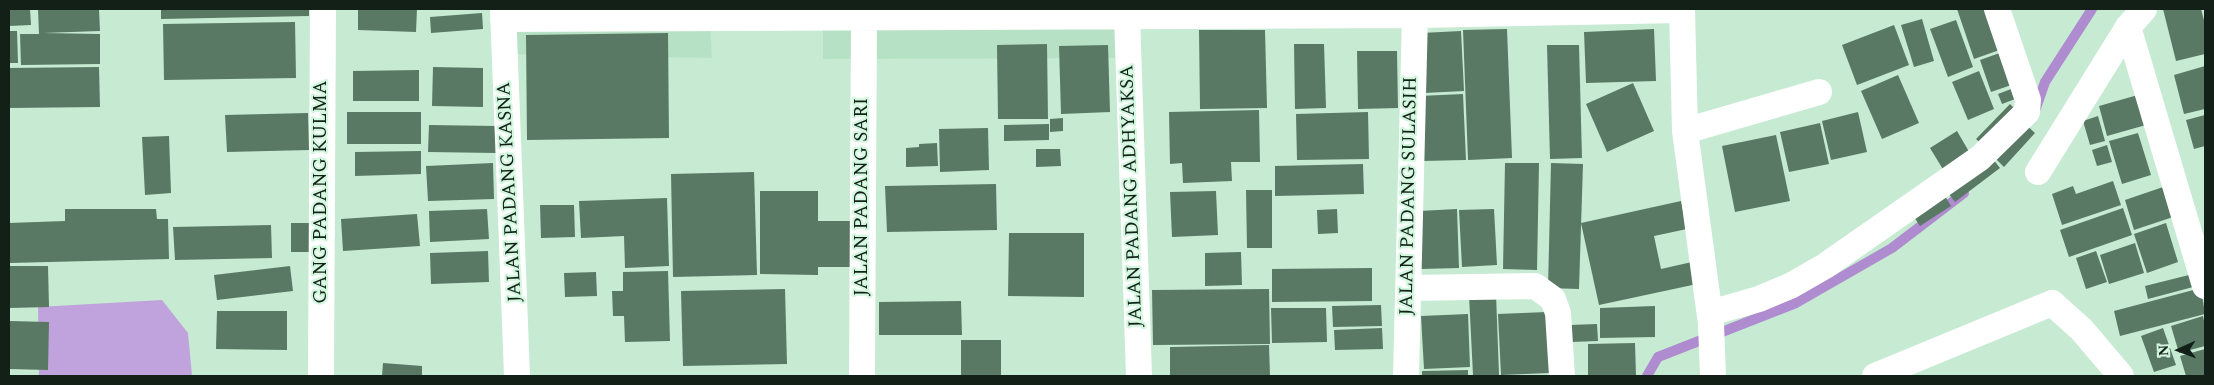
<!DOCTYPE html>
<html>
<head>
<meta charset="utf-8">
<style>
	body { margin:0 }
	#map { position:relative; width:2214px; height:385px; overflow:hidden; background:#c6ead2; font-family:Spectral,serif }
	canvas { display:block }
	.frame { position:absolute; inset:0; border:10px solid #122017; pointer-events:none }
	.north { position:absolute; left:2154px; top:325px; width:50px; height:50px; -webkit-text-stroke:4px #d3f7df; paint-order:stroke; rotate:268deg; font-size:14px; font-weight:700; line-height:20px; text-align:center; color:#122017 }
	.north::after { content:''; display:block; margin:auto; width:18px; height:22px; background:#122017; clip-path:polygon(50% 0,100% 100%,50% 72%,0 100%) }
</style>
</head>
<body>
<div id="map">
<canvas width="2214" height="385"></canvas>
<div class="frame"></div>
<div class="north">N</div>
</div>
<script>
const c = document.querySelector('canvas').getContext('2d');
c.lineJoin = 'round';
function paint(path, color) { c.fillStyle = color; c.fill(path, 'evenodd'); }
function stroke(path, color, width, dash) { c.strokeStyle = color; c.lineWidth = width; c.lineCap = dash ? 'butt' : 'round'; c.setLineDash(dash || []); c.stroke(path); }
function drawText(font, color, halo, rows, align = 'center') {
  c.font = font + ' Spectral,serif'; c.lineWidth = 4.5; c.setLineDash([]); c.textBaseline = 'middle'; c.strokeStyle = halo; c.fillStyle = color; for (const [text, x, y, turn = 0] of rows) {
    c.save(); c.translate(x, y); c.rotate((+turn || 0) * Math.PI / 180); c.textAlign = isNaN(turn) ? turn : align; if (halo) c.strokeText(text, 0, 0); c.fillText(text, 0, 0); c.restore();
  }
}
const built = new Path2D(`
	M492,9H709L712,58L495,54Z
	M823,9H1123L1127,58L823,59Z`);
const green = new Path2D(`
	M162,300L188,333L192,376H39L38,307Z`);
const stream = new Path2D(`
	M2036,108L2045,82L2092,9
	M1647,376L1658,357L1796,303L1892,248L1964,193`);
const building = new Path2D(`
	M9,9H30L31,25L9,26Z
	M38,9H99L100,31L43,33L100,34V64L21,65L20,34H39Z
	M161,9H309V16L161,19Z
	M358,9H417L416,32L358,30Z
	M1957,9H1995L2008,47L1974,59Z
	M2163,9H2201L2205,24V54L2176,61Z
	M482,13L483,29L431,33L430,17Z
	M1922,19L1934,61L1914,67L1901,25Z
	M1956,20L1973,67L1948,77L1930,29Z
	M295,22L296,78L164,80L163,24Z
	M1894,25L1909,65L1857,85L1842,45Z
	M1507,29L1512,158L1468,160L1463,30Z
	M1654,29L1656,81L1586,83L1584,32Z
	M1199,30H1265L1267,108L1200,109Z
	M9,31H17L18,63H9Z
	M1461,31L1464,91L1424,93L1421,33Z
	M668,33L669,138L527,140L526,35Z
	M1047,44L1048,119H998L997,45Z
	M1294,44H1324L1326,108L1295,109Z
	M1108,45L1110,112L1061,114L1059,46Z
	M1547,45H1579L1582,158L1550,159Z
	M2008,50L2020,82L1991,92L1980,60Z
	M1357,51H1397L1398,108L1358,109Z
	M2205,66V109L2184,114L2174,75Z
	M99,67L100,107L9,108V68Z
	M433,67L483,68V107L432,106Z
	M419,70V101H353V71Z
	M1979,71L1994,109L1968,120L1952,82Z
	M1898,75L1919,123L1882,139L1861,91Z
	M1633,83L1654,131L1607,152L1586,104Z
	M2019,86L2023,96L2002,104L1998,94Z
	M2145,93L2153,123L2107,136L2099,106Z
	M1463,94L1466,160L1422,161L1419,96Z
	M2010,104L2020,114L1986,148L1976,139Z
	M1259,110L1260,162H1231L1232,181L1183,183L1182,163L1170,164L1169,112Z
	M347,112H421V144H347Z
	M1368,112L1369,159L1297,160L1296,114Z
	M1858,112L1867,152L1831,160L1822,121Z
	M308,113L309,150L227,152L225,115Z
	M2205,115V146L2194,149L2186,120Z
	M2098,116L2105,141L2090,145L2083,121Z
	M1063,118V131L1050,132V119Z
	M2022,121L2035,133L2004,167L1991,154Z
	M1820,123L1829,164L1789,172L1780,132Z
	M1049,124V140L1004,141V125Z
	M429,125L496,126V153L428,152Z
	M988,128L989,170L940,172L939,129Z
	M1957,131L1971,155L1944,171L1930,148Z
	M2138,133L2151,175L2122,184L2109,141Z
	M1776,135L1790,201L1735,212L1722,146Z
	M169,136L171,193L145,195L142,137Z
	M937,143L938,166L906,167V148L919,147V144Z
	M2107,145L2112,162L2097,166L2092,150Z
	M1036,149H1060L1061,166L1036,167Z
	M421,151V174L355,176V152Z
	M1989,154L2000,168L1955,202L1945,189Z
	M493,163L494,199L428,201L426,166Z
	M1505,163H1539L1537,270L1503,269Z
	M1551,163L1583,164L1579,289L1548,288Z
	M1363,164L1364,194L1275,196V166Z
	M754,172L757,275L673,277L671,174Z
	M2113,181L2121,205L2062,225L2052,194L2073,186L2076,194Z
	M996,184L997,230L887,232L885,186Z
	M2169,185L2179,215L2134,230L2125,200Z
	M1246,190H1272V248H1247Z
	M760,191H818V221H851V267H818V275L760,274Z
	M1216,191L1218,235L1172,237L1170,192Z
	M1942,191L1951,206L1920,226L1910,211Z
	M667,198L669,266L625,268L624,236L581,238L579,201Z
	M1681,201L1687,229L1654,236L1661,269L1692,262L1697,284L1599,305L1581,223Z
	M540,205H574L575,237L541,238Z
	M2123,208L2132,235L2069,257L2060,230Z
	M65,209H156L157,219H168L169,259L9,263V223L65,221Z
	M487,209L489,239L430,242L429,211Z
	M1337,209L1338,233L1318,234L1317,210Z
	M1457,209L1459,268L1421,269L1419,211Z
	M1494,209L1497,265L1462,267L1459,210Z
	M417,214L420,246L343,251L341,219Z
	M291,223H313V252H291Z
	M2166,223L2178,262L2147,273L2134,234Z
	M271,225L272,258L175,260L173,227Z
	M1009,233H1084V297L1008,296Z
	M2135,243L2144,273L2109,284L2100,255Z
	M488,251L489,282L431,284L430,253Z
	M2096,251L2107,282L2086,289L2076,258Z
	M1241,252L1242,285L1205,286V253Z
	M10,266H48L49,307L10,308Z
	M290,266L293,291L217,300L214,275Z
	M1372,268V301L1272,302V269Z
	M668,271L670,341L625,342L624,316H613L612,291H623V272Z
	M596,272L597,296L565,297L564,273Z
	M2189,275L2193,287L2148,299L2145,286Z
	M2201,288L2205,314L2120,336L2114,311Z
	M785,289L787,364L683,366L681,291Z
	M1269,289L1270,344L1153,345L1152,290Z
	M1496,294L1499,375H1473L1469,295Z
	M961,301L962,335H879V302Z
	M1381,305L1382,326L1333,327L1332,306Z
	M1655,306V337L1600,338V308Z
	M1271,308H1326L1327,342L1272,343Z
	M217,311H287V350L216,349Z
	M1547,312L1550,373L1501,375L1498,314Z
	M1468,314L1470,367L1424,369L1421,316Z
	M2203,316L2205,325V346L2179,353L2171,326Z
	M9,321L49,322L48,370L9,369Z
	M1597,324L1598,341L1571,342L1570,325Z
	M1382,328L1383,349L1335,350L1334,330Z
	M2163,328L2176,365L2154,372L2141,336Z
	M961,340H1001V376H961Z
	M1635,343L1636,376H1588V344Z
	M1269,345L1270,376H1170V347Z
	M2205,349V375L2186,376L2180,356Z
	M383,363L422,366V376H382Z
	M1468,370V376H1422V371Z`);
const street = new Path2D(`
	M503,9L517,376
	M1682,9L1685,131L1711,324L1713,376
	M1127,16L1139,376
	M503,19L1415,15L1682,10
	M2128,27L2205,286
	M1685,131L1819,92
	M2038,172L2128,27L2144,9
	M1408,288L1535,286L1553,299L1558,313L1562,376
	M1710,313L1759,299L1792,285L1825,266L1980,158L2027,112L2028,100L1997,9
	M321,376L323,9
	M862,376L864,19
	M1406,376L1415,15L1417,9
	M1875,376L2052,303L2082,330L2121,376`);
const streetNames = [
	["GANG PADANG KULMA",322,192,-90],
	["JALAN PADANG KASNA",511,192,-93],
	["JALAN PADANG ADHYAKSA",1133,196,-92],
	["JALAN PADANG SULASIH",1410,196,-89],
	["JALAN PADANG SARI",863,197,-90]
];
paint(built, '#b7e1c4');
paint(green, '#c0a3dc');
stroke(stream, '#af8bd0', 10);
paint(building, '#597964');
stroke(street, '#fff', 26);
drawText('19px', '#122017', '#d3f7df', streetNames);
</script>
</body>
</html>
